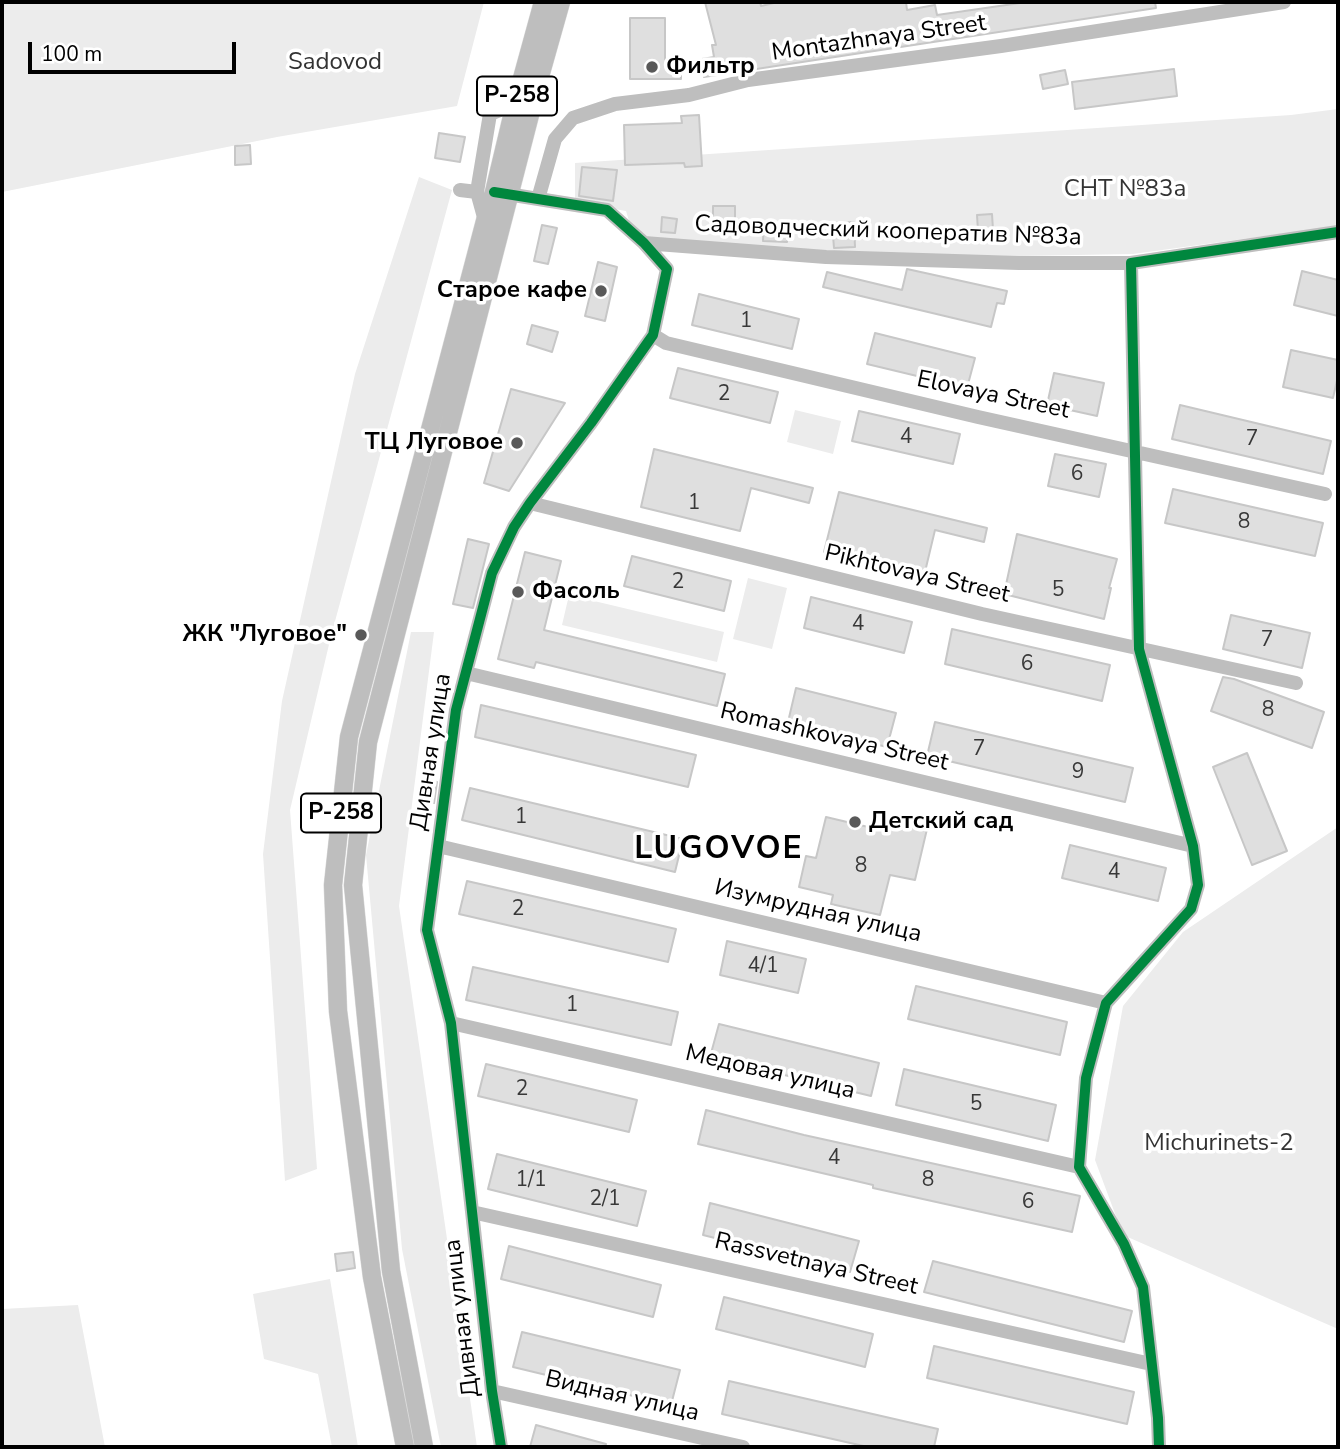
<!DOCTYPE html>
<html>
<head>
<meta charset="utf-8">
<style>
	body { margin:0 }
	#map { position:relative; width:1340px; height:1449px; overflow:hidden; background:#fff; font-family:"Nunito Sans",sans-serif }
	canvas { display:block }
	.frame { position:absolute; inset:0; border:4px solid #000; pointer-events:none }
	.scale { position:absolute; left:28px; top:42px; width:208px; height:32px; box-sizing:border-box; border:4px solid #000; border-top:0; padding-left:9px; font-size:21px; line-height:24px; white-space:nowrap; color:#000; -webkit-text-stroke:5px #fff; paint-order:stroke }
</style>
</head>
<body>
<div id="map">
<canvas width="1340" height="1449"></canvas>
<div class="frame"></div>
<div class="scale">100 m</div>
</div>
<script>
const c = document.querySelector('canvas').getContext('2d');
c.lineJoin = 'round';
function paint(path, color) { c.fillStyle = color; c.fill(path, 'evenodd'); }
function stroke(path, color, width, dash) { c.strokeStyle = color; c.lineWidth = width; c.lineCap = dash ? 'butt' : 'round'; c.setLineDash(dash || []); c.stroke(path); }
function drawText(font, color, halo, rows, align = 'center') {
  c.font = font + ' "Nunito Sans",sans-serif'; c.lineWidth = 7; c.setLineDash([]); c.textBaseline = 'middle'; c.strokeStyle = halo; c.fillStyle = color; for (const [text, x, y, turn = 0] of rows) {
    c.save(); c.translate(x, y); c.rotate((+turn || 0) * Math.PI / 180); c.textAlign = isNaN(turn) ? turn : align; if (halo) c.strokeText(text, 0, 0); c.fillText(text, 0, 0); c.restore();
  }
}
const green = new Path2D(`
	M2,2H484L457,106L277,137L2,192Z
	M1338,109V226L1133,254L1020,256L828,254L635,240L626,211L575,202V163L1291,115Z
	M419,177L452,190L331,636L290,810L317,1169L285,1181L263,854L282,701L355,374Z
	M795,410L841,421L833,454L787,442Z
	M748,578L787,588L772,649L733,639Z
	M569,595L724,632L717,662L562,625Z
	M411,632H434L399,906L477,1447H441L402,1249L366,855Z
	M1338,827V1329L1123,1235L1095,1160L1123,1006L1183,932Z
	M330,1279L358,1447H332L318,1374L264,1359L253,1294Z
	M78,1305L105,1447H2V1309Z`);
const building = new Path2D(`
	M705,2H760L761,6L778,2H906L907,10L935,5L937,15L1027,2H1155L1156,8L704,77L702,59L714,57L712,45H716Z
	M630,18H665V59H681V79H630Z
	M1174,69L1177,96L1075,109L1072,82Z
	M1065,70L1068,84L1043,89L1040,75Z
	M699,115L702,166L685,167L684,163L625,165L624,125L682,123L681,116Z
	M439,133L465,137L460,162L435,158Z
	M250,145L251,164L235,165V146Z
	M582,167L617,170L613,201L579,196Z
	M713,206H735V227H713Z
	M992,214L993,230L978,231L977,215Z
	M662,217L677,219L675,233L661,232Z
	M854,222L855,247L834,248L832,223Z
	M764,223L788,224L787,242L763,241Z
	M542,225L557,228L548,264L534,261Z
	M598,262L617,267L605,321L585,316Z
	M907,269L1007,291L1004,304L997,303L991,327L823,287L827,272L902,290Z
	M1302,271L1338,280V316L1294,305Z
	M699,294L799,319L792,349L692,325Z
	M532,325L558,332L552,352L527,344Z
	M875,333L975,358L967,388L867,364Z
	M1291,350L1338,360V376L1333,398L1283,387Z
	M678,368L778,392L770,423L670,398Z
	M1054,373L1104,383L1097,416L1047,405Z
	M511,389L565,403L509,491L484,483Z
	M1180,405L1331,441L1323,474L1172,439Z
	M859,411L960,434L953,464L852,441Z
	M654,449L813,488L809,503L751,488L740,531L641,507Z
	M1055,454L1106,464L1099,497L1048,486Z
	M1173,489L1323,523L1315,556L1165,523Z
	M839,492L987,528L984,542L935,530L924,576L824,552Z
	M1017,534L1117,559L1109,588H1111L1104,619L1004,594Z
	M468,539L489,544L473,608L453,604Z
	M525,552L561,561L544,630L725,674L717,706L536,662L534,668L498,659Z
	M632,556L731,581L724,611L624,586Z
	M811,597L912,622L904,653L804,628Z
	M1231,615L1310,633L1302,668L1223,649Z
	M952,629L1110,665L1102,701L945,664Z
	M1223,677L1234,679L1324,712L1312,748L1211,711Z
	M796,688L896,713L887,747L788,722Z
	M481,705L696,755L688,787L475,737Z
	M935,722L1133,768L1125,802L927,756Z
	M1247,753L1287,851L1252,865L1213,767Z
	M425,780L437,782L434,803L422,801Z
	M470,788L683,839L675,872L462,820Z
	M826,817L885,831L888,820L927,829L915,880L890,875L880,915L831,904L833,895L799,887L806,856L816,858Z
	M1070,845L1166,868L1158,901L1062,878Z
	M467,881L676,929L668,962L459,914Z
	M727,941L806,959L798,993L720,975Z
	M473,967L678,1012L671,1045L466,1000Z
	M916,986L1067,1022L1060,1055L908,1019Z
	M719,1024L879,1063L871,1096L710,1057Z
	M486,1064L637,1100L629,1132L478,1096Z
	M904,1069L1056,1105L1048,1141L896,1105Z
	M706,1110L804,1135L1080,1196L1072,1232L873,1188V1185L698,1144Z
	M497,1154L646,1191L637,1226L488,1189Z
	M710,1203L859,1241L850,1272L703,1235Z
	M509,1246L661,1285L653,1317L501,1279Z
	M353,1252L355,1268L337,1271L335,1254Z
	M933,1261L1132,1311L1124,1342L924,1292Z
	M724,1297L873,1334L865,1367L716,1329Z
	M522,1332L680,1370L671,1405L513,1367Z
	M934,1346L1134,1392L1127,1424L927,1378Z
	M729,1381L938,1429L934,1447H868L722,1414Z
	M536,1425L606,1444L605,1447H530Z`);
const minor = new Path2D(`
	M460,190L477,192
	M538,199L555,139L573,118L615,104L689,95L748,80L1001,46L1284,2
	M485,221L477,192L490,114L515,104
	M644,243L826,257L1019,263H1131
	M653,335L666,343L978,417L1325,494
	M530,503L982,614L1296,683
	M466,673L1193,846
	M438,846L1106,1003
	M451,1023L1079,1167
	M472,1212L1151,1364
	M492,1391L743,1447
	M501,1447L492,1391L451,1023L427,930L456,710L492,573L514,527L530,503L591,423L653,335L667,269L644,243L607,210L501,193
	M1159,1447L1158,1418L1143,1287L1124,1244L1079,1167L1086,1078L1106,1003L1191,909L1198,885L1193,846L1139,649L1131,263L1338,232`);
const major = new Path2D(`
	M405,1447L372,1277L338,1011L333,885L349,737L485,221L494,192L515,104L543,2
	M424,1447L391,1271L353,885L368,742L539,80L561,2`);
const cycleway = new Path2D(`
	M494,192L607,210L644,243L667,269L653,335L591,423L530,503L514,527L492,573L456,710L427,930L451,1023L492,1391L501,1447
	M1159,1447L1158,1418L1143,1287L1124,1244L1079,1167L1086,1078L1106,1003L1191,909L1198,885L1193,846L1139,649L1131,263L1338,232`);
const markers = [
	[652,67,7,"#595959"],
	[601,291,7,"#595959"],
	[517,443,7,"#595959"],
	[518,592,7,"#595959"],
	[361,635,7,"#595959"],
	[855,822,7,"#595959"]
];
const numberNames = [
	["1",746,322],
	["2",724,395],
	["4",906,438],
	["7",1252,440],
	["6",1077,475],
	["1",694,504],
	["8",1244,523],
	["2",678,583],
	["5",1058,591],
	["4",858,625],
	["7",1267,641],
	["6",1027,665],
	["8",1268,711],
	["7",979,750],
	["9",1078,773],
	["1",521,818],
	["8",861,867],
	["4",1114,873],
	["2",518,910],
	["4/1",763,967],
	["1",572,1006],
	["2",522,1090],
	["5",976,1105],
	["4",834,1159],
	["1/1",531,1181],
	["8",928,1181],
	["2/1",605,1200],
	["6",1028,1203]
];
const shields = [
	[517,96,80],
	[341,813,80]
];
const shieldNames = [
	["Р-258",517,96],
	["Р-258",341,813]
];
const streetNames = [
	["Montazhnaya Street",879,39,-8],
	["Садоводческий кооператив №83а",888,232,2],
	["Elovaya Street",993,396,12],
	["Pikhtovaya Street",917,575,13],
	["Romashkovaya Street",834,738,13],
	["Дивная улица",432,752,-81],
	["Изумрудная улица",818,912,13],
	["Медовая улица",770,1073,13],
	["Rassvetnaya Street",816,1265,13],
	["Дивная улица",463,1318,-97],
	["Видная улица",622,1397,13]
];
const parkNames = [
	["Sadovod",335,63],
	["СНТ №83а",1125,190],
	["Michurinets-2",1219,1144]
];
const poiNames = [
	["Фильтр",666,67],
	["Старое кафе",587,291,"right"],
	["ТЦ Луговое",503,443,"right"],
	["Фасоль",532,592],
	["ЖК \"Луговое\"",347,635,"right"],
	["Детский сад",869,822]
];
const districtNames = [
	["LUGOVOE",719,850]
];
paint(green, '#ececec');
paint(building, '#dfdfdf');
stroke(building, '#c7c7c7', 2);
stroke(major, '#dbdbdb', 19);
stroke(minor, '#bebebe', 14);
stroke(major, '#bebebe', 18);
stroke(cycleway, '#00873e', 10);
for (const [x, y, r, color] of markers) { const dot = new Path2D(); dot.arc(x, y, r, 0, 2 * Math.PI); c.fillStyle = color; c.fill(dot); stroke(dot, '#fff', 2.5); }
drawText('21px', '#383838', null, numberNames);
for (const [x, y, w] of shields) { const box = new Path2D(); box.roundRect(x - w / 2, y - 19.5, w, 39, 5); c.fillStyle = '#fff'; c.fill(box); stroke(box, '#000', 2); }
drawText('bold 23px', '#000', null, shieldNames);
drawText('24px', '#000', '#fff', streetNames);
drawText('24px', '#333', '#fff', parkNames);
drawText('bold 24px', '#000', '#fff', poiNames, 'left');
c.letterSpacing = '2px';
drawText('bold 32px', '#000', '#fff', districtNames);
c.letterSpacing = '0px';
</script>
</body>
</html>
